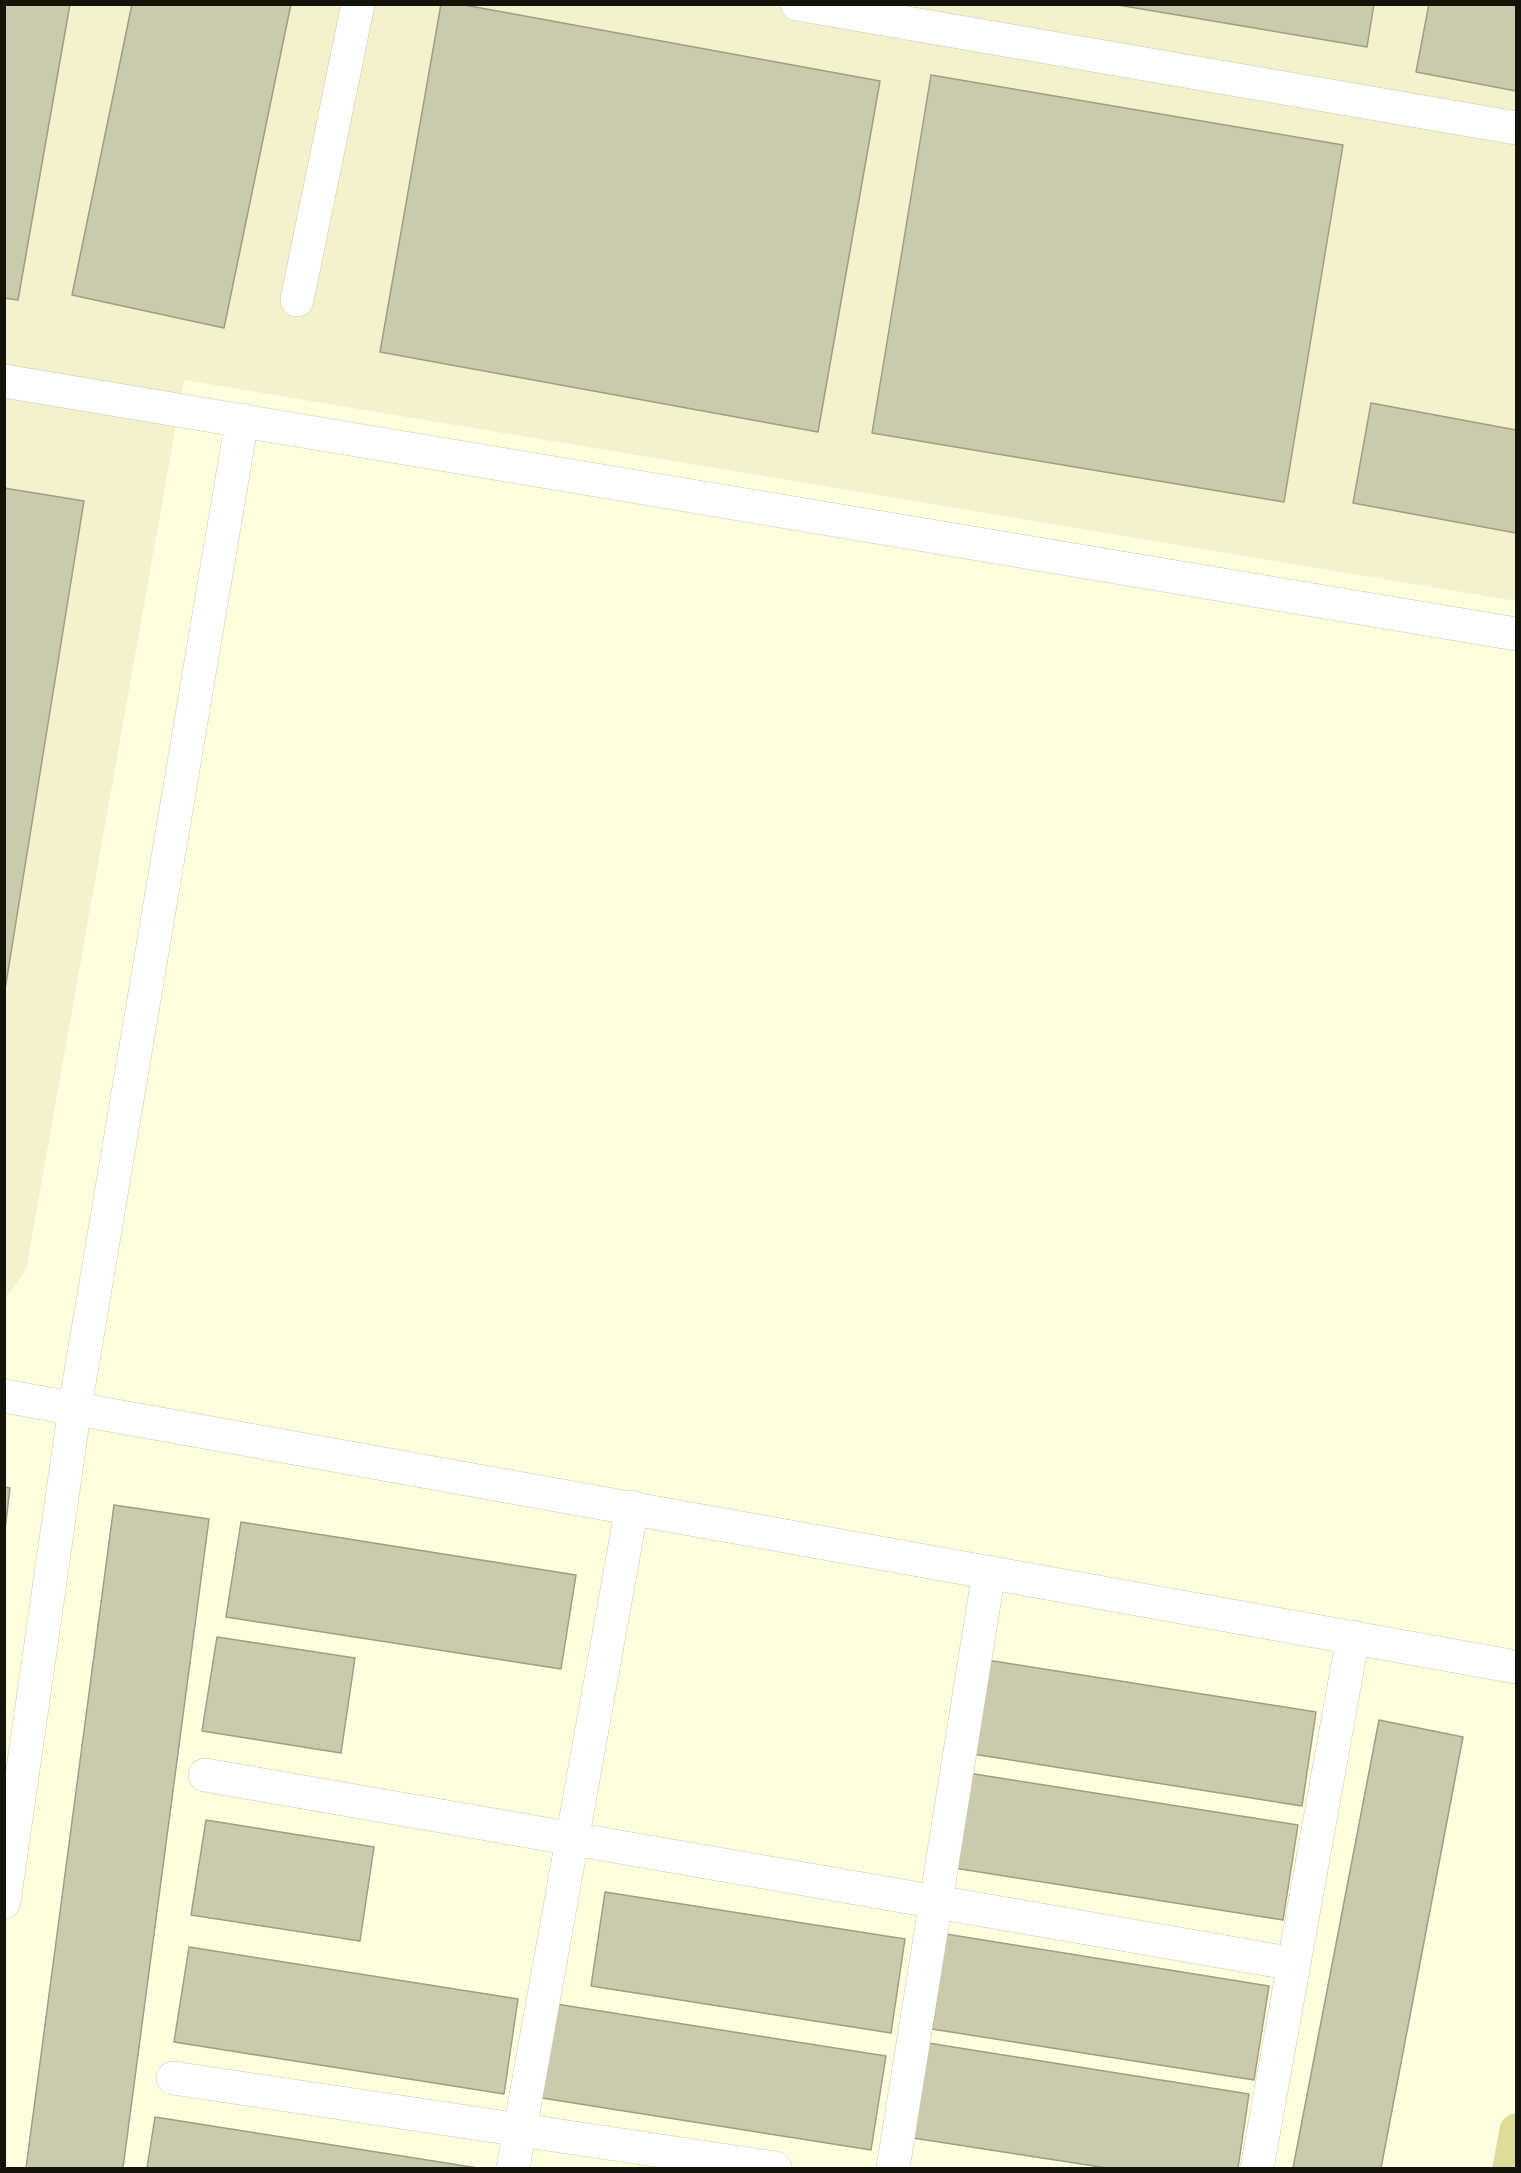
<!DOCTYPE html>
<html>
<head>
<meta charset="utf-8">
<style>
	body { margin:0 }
	#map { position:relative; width:1521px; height:2173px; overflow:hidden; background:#fffedf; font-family:"Golos Text",sans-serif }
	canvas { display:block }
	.frame { position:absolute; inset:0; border:6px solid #141309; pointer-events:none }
</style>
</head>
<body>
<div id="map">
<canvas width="1521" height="2173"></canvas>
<div class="frame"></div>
</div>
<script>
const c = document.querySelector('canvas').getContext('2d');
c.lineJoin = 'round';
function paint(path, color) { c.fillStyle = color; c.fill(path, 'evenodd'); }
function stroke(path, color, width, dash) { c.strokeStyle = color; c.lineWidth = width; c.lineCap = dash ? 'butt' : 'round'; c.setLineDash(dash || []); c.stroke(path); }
const built = new Path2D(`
	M5,5H1516V601L184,380L26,1270L5,1299Z`);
const building = new Path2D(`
	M4,4H70L18,300L4,298Z
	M132,4H291L224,328L72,295Z
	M441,4H459L880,81L818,432L380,352Z
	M1112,4H1374L1367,47Z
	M1429,4H1516V91L1416,72Z
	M931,75L1343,145L1284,502L872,433Z
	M1371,403L1516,430V533L1353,503Z
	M4,488L84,501L4,996Z
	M4,1487L10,1488L4,1539Z
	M114,1505L209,1519L123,2168H26Z
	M241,1522L576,1575L561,1669L226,1617Z
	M217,1637L355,1658L341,1753L202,1731Z
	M987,1660L1316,1712L1302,1806L973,1754Z
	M1379,1720L1463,1737L1381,2168H1293Z
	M968,1773L1298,1825L1283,1920L954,1868Z
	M206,1820L374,1847L360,1941L191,1915Z
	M605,1892L905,1939L891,2033L591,1986Z
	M946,1934L1269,1986L1254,2080L932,2029Z
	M189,1947L518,1999L504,2094L174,2042Z
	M556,2004L886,2056L871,2150L542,2098Z
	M928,2043L1249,2094L1238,2168H1107L913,2138Z
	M155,2117L478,2168H147Z`);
const minor = new Path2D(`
	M797,4L1516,128
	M297,300L358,4
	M4,381L1516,634
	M4,1396L1516,1667
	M205,1775L1294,1964
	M4,1902L75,1407L242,420
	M173,2078L775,2168
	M513,2168L632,1507
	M893,2168L989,1572
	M1257,2168L1353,1637`);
const major = new Path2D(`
	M1509,2168L1516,2130`);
paint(built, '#f3f2cd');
paint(building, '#cbcaad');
stroke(building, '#9f9e82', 1.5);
stroke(minor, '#cac9ac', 34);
stroke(major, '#fff', 34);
stroke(minor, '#fff', 33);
stroke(major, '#dfdc98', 33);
</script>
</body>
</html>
